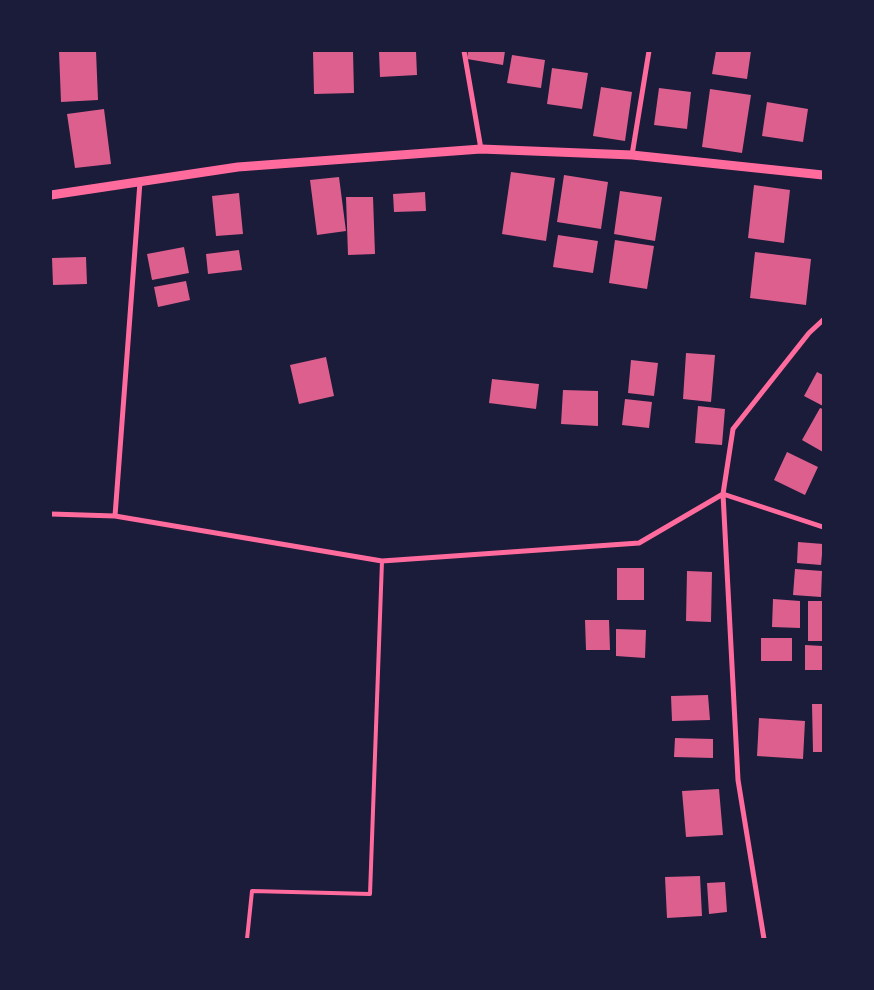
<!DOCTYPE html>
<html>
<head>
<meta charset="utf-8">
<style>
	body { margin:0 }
	#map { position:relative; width:874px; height:990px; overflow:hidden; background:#1b1b3a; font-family:Jost,sans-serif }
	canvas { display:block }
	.frame { position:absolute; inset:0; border:52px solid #1b1b3a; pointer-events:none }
</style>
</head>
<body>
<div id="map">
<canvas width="874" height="990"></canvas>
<div class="frame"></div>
</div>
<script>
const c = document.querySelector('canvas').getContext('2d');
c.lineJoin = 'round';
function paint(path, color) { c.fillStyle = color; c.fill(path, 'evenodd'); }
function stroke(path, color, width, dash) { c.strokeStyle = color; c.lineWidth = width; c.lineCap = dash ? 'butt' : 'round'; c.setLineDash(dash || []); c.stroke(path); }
const building = new Path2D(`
	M59,51H96L98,100L61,102Z
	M353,51L354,93L314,94L313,52Z
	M379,51H416L417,75L380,77Z
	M468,51H505L503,65L467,59Z
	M716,51H751L747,79L712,74Z
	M512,55L545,60L541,88L507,83Z
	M552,68L588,73L582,109L547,104Z
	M601,87L632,92L625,141L593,136Z
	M659,88L691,92L687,129L654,125Z
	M710,89L751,95L742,153L702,147Z
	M767,102L808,109L803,142L762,136Z
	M104,109L111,164L75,168L67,114Z
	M511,172L555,178L546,241L502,234Z
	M564,175L608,182L601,229L557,222Z
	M339,177L346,231L317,235L310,180Z
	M754,185L790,190L784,243L748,238Z
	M620,191L662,197L655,241L614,234Z
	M425,192L426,211L394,212L393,194Z
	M239,193L243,234L216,236L212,196Z
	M346,197H373L375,254L348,255Z
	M558,235L598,241L593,273L553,267Z
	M615,240L654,246L647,289L609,283Z
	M184,247L189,273L152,280L147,254Z
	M239,250L242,270L208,274L206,254Z
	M755,252L811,259L806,305L750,298Z
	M86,257L87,284L53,285L52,258Z
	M186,281L190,300L158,307L154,287Z
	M686,353L715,355L711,402L683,399Z
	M326,357L334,396L299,404L290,365Z
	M631,360L658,363L654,396L628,393Z
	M817,372L823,375V406L804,396Z
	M492,379L539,384L536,409L489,403Z
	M563,390L598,391V426L561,424Z
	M625,399L652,402L649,428L622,425Z
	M698,406L725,409L722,445L695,443Z
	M820,408L823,409V452L802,440Z
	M787,452L818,467L805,495L774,480Z
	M798,542L823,544L821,565L797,563Z
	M617,568H644V600H617Z
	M795,569L822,571L821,597L793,595Z
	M687,571L712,572L711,622L686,621Z
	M773,599L800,601V628L772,627Z
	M808,601H823V641H808Z
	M585,620H609L610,650H586Z
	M616,629L646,630L645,658L616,656Z
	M761,638H792V661H761Z
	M805,645L823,646V670H805Z
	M708,695L710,720L672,721L671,696Z
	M812,704H823V752H813Z
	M759,718L805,721L803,759L757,756Z
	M675,738L713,739V758L674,757Z
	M719,789L723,835L686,837L682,791Z
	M700,876L702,916L667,918L665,877Z
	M725,882L727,912L709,914L707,883Z`);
const service = new Path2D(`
	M247,939L252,891L370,894L382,561`);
const minor = new Path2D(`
	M464,51L481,149
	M632,155L649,51
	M140,182L115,516L382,561L639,543L723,494L738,780L764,939
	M823,320L809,333L733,429L723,494L823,527
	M51,514L115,516`);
const tertiary = new Path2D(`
	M51,195L238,167L481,149L632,155L823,175`);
paint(building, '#dd5f8e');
stroke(service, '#ff6b9d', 4);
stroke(minor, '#ff6b9d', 5);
stroke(tertiary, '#ff6b9d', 9);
</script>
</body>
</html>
